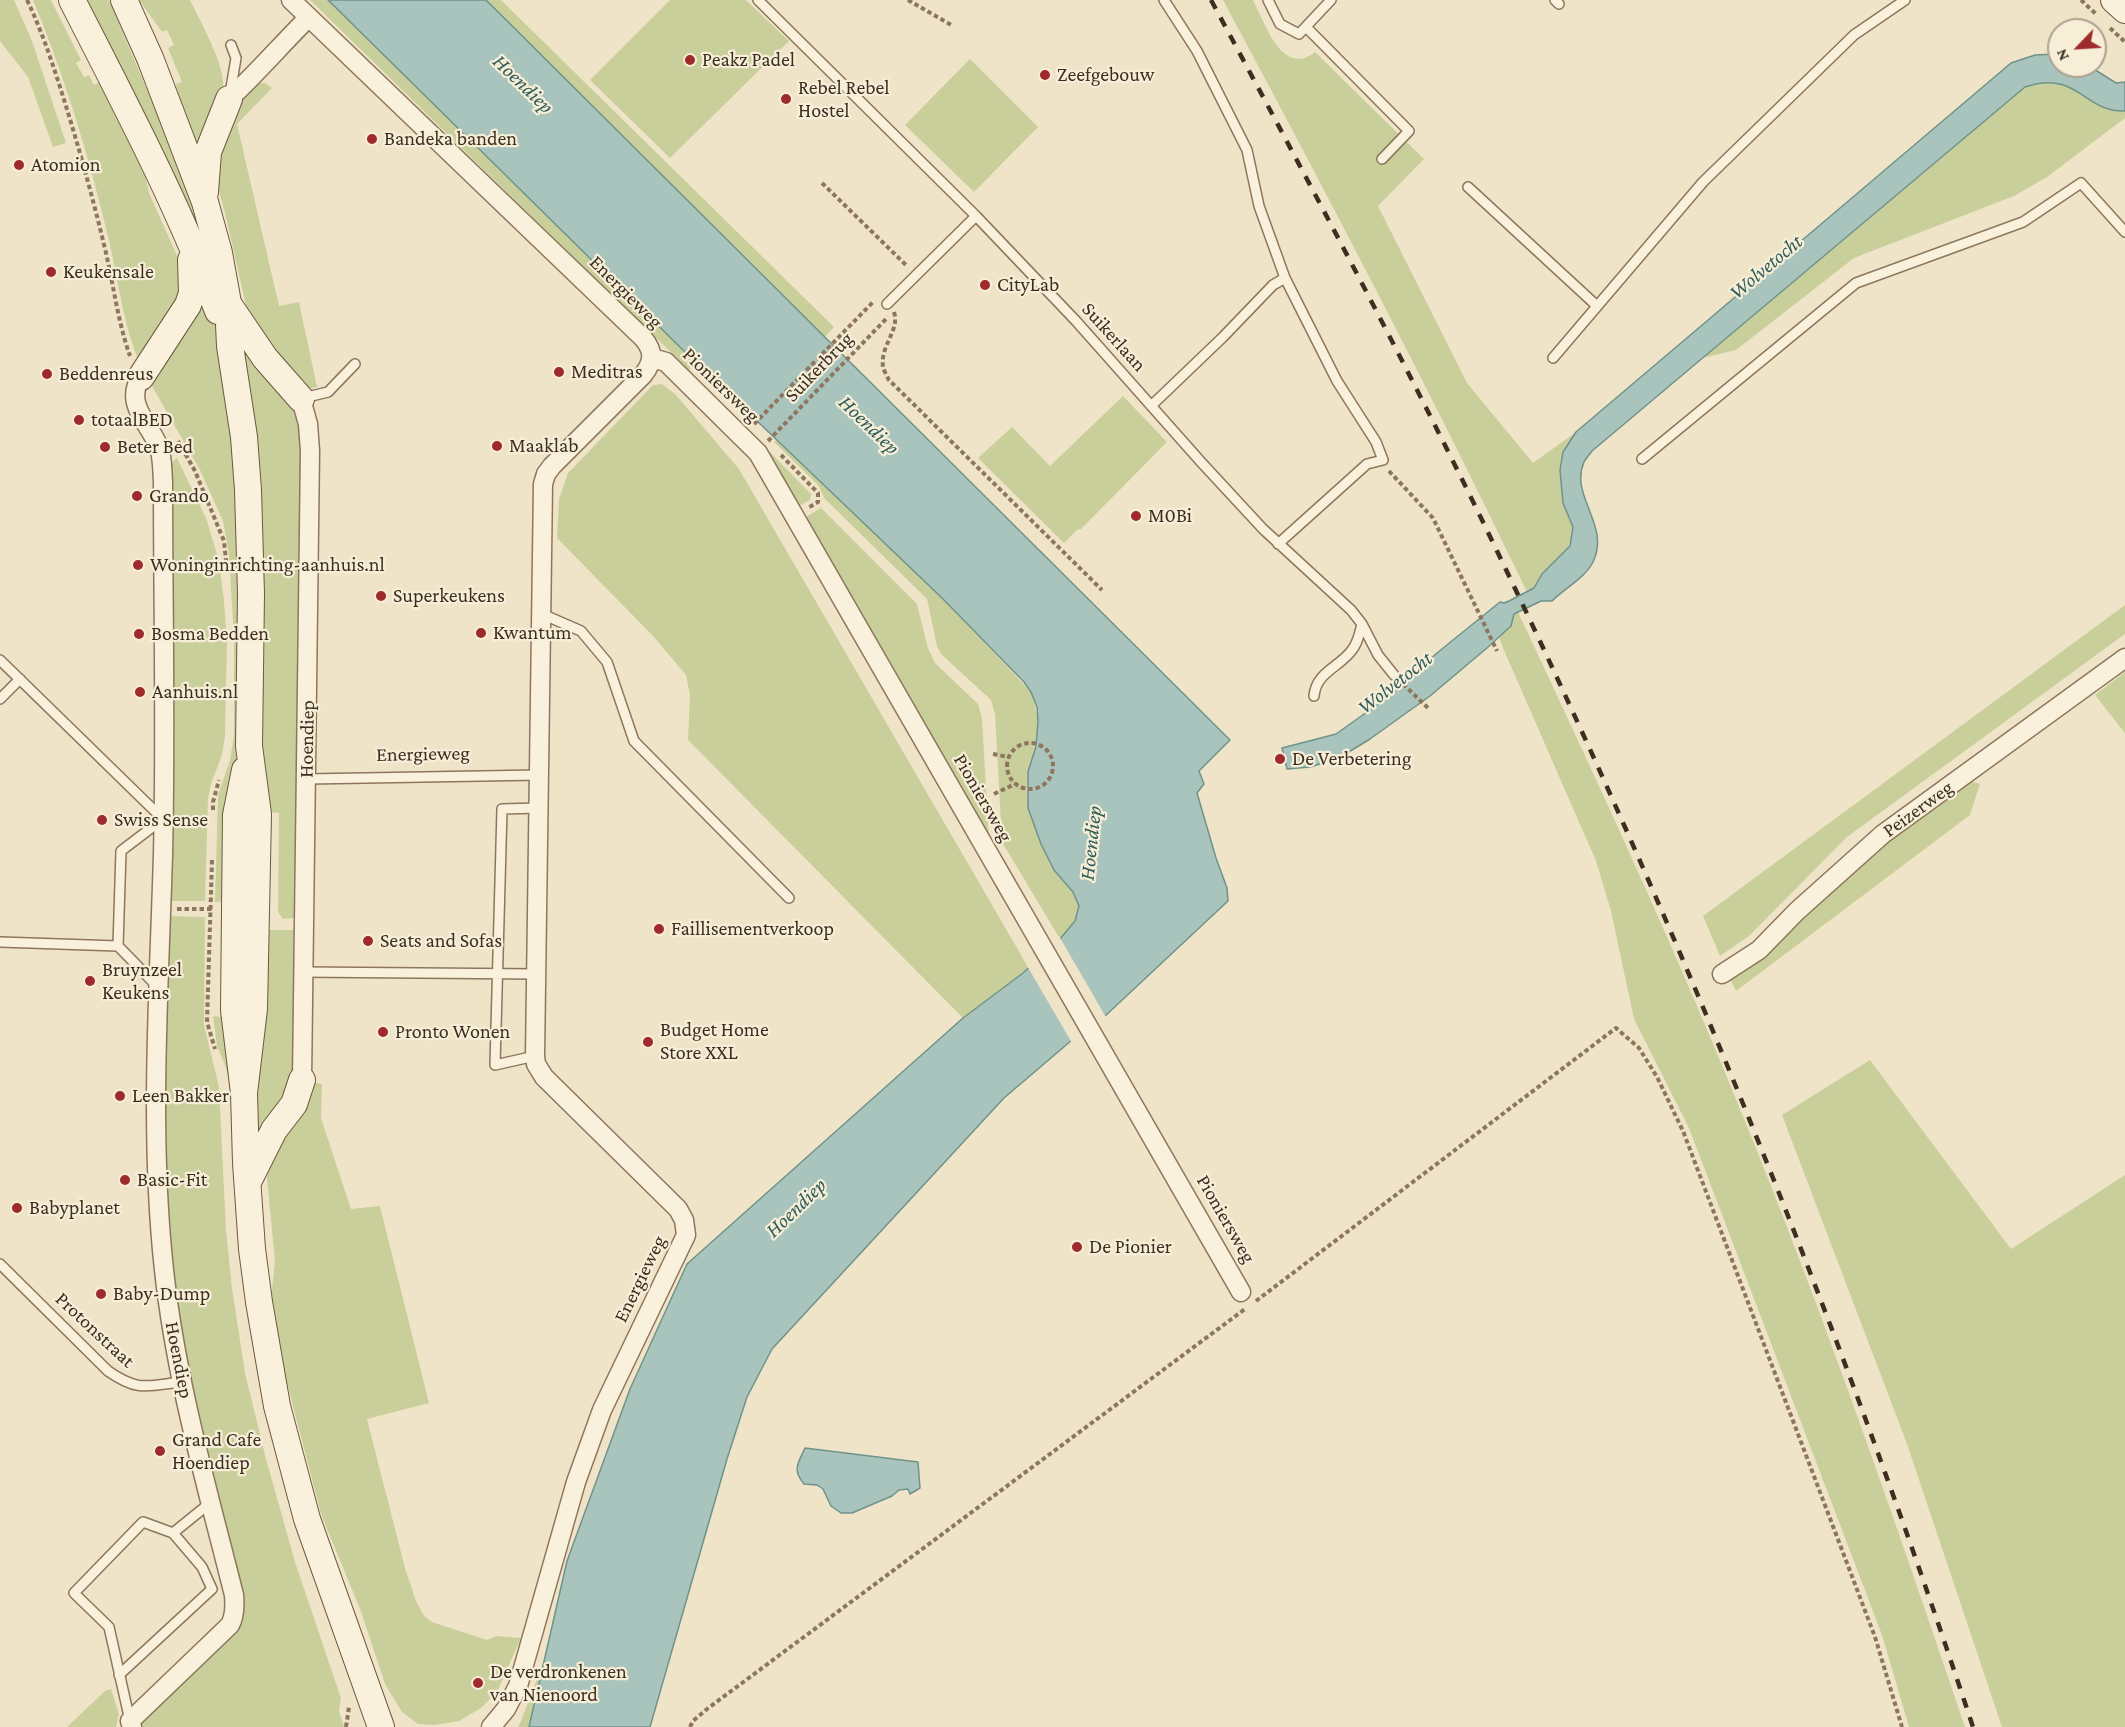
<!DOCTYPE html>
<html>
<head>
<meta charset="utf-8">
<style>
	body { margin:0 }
	#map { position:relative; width:2125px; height:1727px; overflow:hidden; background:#f0e4c8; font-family:"Crimson Pro",serif }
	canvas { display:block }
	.north { position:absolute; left:2047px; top:18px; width:60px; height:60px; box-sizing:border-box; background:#f7eed8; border:2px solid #ada18e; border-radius:50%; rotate:245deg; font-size:16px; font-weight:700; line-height:24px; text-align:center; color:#3d2e20 }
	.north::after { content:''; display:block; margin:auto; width:21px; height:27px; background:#9e2a2b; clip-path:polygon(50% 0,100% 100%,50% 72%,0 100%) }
</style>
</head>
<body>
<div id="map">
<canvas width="2125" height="1727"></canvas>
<div class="north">N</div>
</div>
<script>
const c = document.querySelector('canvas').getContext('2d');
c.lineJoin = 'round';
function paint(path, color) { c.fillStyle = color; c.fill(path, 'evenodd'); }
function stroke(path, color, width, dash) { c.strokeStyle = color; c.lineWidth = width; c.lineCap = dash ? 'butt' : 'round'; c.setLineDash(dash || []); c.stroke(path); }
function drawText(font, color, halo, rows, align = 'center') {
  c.font = font + ' "Crimson Pro",serif'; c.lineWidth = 4.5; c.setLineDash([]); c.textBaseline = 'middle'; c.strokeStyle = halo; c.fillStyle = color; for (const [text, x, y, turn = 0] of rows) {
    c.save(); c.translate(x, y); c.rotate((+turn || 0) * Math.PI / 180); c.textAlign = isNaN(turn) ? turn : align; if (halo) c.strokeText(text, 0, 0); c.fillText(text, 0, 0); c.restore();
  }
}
const green = new Path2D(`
	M0,0H14L32,41L66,143L53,147L28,77L0,41Z
	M33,0H51L81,60L76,63L84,77L89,75L94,85L101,81L142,159L149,193L182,267L181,299L141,366C123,326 119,283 109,241C90,160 65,77 33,0Z
	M79,0H109L150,97L195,193L220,286Z
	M139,0H190C201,23 227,67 223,92C220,112 210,134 204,154L187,137L176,84L182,82L168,48L174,45L167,30L162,32Z
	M310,0H328L697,363L689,370Z
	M486,0H501L834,327L825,337Z
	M670,0H746L789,41L670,158L590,80Z
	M1223,0H1253C1265,23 1282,78 1315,52L1424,159L1378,206L1467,383L1533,463L1576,432L1563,452L1560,470L1563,503L1573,527V536L1567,551L1542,574L1534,588L1527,592C1431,392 1328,196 1223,0Z
	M970,59L1038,127L974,192L905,125Z
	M2040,82C2049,82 2060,82 2069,86C2090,95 2099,112 2125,111V118L2047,177L2014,196L1854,258L1736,350L1703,358L2025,87Z
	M265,83L272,88L237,124L279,306L299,302L317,387L304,390L250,323L225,213L215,177L216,163L241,100L256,84Z
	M196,286L214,319L228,398L234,449L239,571L237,753L231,808L229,901L215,902L218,795L230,760L234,735V639L229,554L223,521L200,470L148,379Z
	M240,339L278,379L304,425L297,918L283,919L278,912L279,813L269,812L260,766Z
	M662,384L676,395L739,469L1028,967L1023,973L963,1018L688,740L690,695L686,675L653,636L557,538L559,499L568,473L653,385Z
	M1123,396L1167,442L1081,529L1077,530L1064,543L978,458L1012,427L1050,466Z
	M777,439L943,599L1031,692C1047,735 1028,750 1027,791C1027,803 1033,816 1036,827C1040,842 1046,856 1054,870C1059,878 1066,884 1072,891C1086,909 1073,925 1060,939L1002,842L995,714L991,700L941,654L937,646L927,599L825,499L818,485L774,442Z
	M768,450L809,492L811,494L810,500L797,507L764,454Z
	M177,458L206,518L219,561L224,601L227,642L225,736L222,755L211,784L208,799L205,901H166L170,464Z
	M821,508L917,604L928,648L935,663L978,704L982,718L989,839L804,518Z
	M2125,605V634L1847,837L1749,936L1720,956L1703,916Z
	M1518,612C1587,759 1656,907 1719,1058C1811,1277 1889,1502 1965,1727H1909L1882,1635L1689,1128L1634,1019L1611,911L1596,861L1503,648L1499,637L1511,626L1512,616Z
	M2125,672V733L2095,695Z
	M1969,780L1980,784L1970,815L1736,991L1727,972L1852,861Z
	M166,916L205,917L204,1025L219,1087L226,1230L232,1288L245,1373L266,1459L295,1562L341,1698L339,1711L344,1727H141L139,1720L234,1627L179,1336L163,1188Z
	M261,930H298L296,1078L255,1146Z
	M213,1016L222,1017L233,1080H229L225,1065L217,1046Z
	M1870,1060L2011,1249L2125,1175V1727H2002L1907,1444L1782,1115Z
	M307,1081L322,1084L321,1118L351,1209L380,1206L429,1403L367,1419L405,1568L416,1601L424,1616L432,1622L487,1640L496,1636L521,1638L497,1692L481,1708L459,1721L435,1725L418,1724L402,1712L385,1684L360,1609L321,1514L271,1321V1300L275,1261L267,1179L268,1164Z
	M544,1660L529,1727H518L521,1721Z
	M111,1689L119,1714L116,1727H67L105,1691Z`);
const water = new Path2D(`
	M328,0H486L1230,740L1199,771L1204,784L1197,793L1216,858L1227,888L1228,901L1104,1017H1099L1004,1098L772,1349L747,1397L727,1459L650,1727H529L567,1561L630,1389L687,1264L963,1018L1023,973L1060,939L1075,921L1079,906L1073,892L1054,870L1041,844L1028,808V772L1036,746L1038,721L1037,707L1031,692L1024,682L943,599L687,354Z
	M2057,54L2059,55V66H2089L2116,83L2125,82V111C2084,113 2078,69 2025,87L1592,451C1590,454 1586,458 1584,462C1569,496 1611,525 1593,562C1585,578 1565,588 1552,601H1541L1514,614L1511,626L1487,648L1430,696L1370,739L1339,758L1310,767L1287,769L1282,748L1336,734L1388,697L1437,653L1500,602L1504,603L1509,601L1534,588L1542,574L1570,546L1573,527L1563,503L1560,470L1563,452L1576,432L2011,63L2035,55Z
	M805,1448L918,1462L920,1488L910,1494L908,1489L899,1490L892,1496L852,1513H841L831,1506L823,1489L817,1485L804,1484C792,1470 798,1463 805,1448Z`);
const pier = new Path2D(`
	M1059,936L1107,1019L1100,1020L1072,1043L1026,964Z`);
const path = new Path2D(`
	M27,0C41,29 51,59 61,90C78,144 93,198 106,253C114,288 118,322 130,356
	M908,0L953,26
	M2081,0L2096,14
	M2110,28L2125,42
	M822,183L907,266
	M894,312C900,331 880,345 883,367C884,371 887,376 889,380L1102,590
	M754,424L874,301
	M178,441L195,471L224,541L227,570
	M768,441L888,317
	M781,455L818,493V502L808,508
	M1389,471L1433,518L1497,651
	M1403,684L1428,708
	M1007 766a23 23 0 1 1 46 0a23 23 0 1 1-46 0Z
	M993,754L1009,757
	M994,794L1015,784
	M213,810V802L219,780
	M212,860L207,1022L215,1049
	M177,909H212
	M1256,1301L1616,1028L1639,1048L1657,1077L1683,1131L1875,1637L1902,1727
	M346,1727L349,1707
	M690,1727L693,1721L707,1709L1245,1309`);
const lane = new Path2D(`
	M758,0L976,216L1076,321L1201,462L1263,529L1351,610L1362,624L1378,655L1394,675
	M1164,0L1197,51L1247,150L1259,206L1285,278L1337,381L1376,442L1383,460L1367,464L1278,544
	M1268,0L1280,24L1299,34L1331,0
	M1555,0L1559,4
	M1306,27L1409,131L1382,159
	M230,94L236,58L231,45
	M1468,187L1597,306
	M887,304L976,216
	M1553,358L1703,182L1854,35L1905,0
	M303,398L328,392L355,364
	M1151,406L1223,337L1273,285L1285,278
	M1642,459L1856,283L2023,222L2081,183L2125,232
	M542,614L581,631L607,662L634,741L789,898
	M0,660L163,819L121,851L118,946
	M1314,696C1316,672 1340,667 1352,650C1358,643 1360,632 1362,624
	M0,699L20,679
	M307,779L539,775
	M0,942L118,946L157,986
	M302,972L536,974
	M535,1056L495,1065L502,809L538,808
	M0,1264L108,1371C138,1392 147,1386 181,1382
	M173,1533L210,1503
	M119,1675L212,1589L202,1567L173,1533L143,1522L74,1593L109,1627L130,1721`);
const street = new Path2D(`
	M291,0L643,338C654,351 654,361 643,375L552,466L546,474L543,484L535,1056L536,1064L544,1077L678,1209L684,1220L686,1235L602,1410L576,1482L518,1686L506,1709L491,1727
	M229,99C257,73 281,45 308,18
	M652,358L666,362L758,453L1241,1292
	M301,399L308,424L310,451L302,1080
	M1722,974L1759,950L1797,911L1883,834L2125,658
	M132,1727L130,1721L230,1625C235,1616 235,1606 234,1595C207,1487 176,1381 164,1270C149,1132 159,992 163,854C166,730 163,606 163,482C162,470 163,456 158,445C148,422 124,403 141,377`);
const secondary = new Path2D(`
	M72,0C124,102 178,204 218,311
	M124,0L150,58L205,202L219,253L228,303L230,346L244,437L248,490L251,594L249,746L258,814L254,1009L244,1093
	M2114,0L2125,10
	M205,192L208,152L229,99
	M229,305L265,358L301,399
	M141,377L188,305L192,293L191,260
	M245,770L236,815L234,1010L244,1093L246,1163L252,1249L259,1302L277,1406L307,1519L381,1727
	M248,1182L274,1130L294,1104L302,1080`);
const rail = new Path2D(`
	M1211,0C1304,173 1397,346 1483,522C1673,913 1837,1315 1973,1727`);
const markers = [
	[690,60,6,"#9e2a2b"],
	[1045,75,6,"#9e2a2b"],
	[786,99,6,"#9e2a2b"],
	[372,139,6,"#9e2a2b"],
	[19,165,6,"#9e2a2b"],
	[51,272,6,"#9e2a2b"],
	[985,285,6,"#9e2a2b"],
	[559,372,6,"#9e2a2b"],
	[47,374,6,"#9e2a2b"],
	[79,420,6,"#9e2a2b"],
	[497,446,6,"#9e2a2b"],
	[105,447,6,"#9e2a2b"],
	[137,496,6,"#9e2a2b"],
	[1136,516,6,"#9e2a2b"],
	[138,565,6,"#9e2a2b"],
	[381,596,6,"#9e2a2b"],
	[481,633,6,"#9e2a2b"],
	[139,634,6,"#9e2a2b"],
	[140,692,6,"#9e2a2b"],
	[1280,759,6,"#9e2a2b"],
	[102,820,6,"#9e2a2b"],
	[659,929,6,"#9e2a2b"],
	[368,941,6,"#9e2a2b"],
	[90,981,6,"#9e2a2b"],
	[383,1032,6,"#9e2a2b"],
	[648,1042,6,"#9e2a2b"],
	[120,1096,6,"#9e2a2b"],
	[125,1180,6,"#9e2a2b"],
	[17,1208,6,"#9e2a2b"],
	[1077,1247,6,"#9e2a2b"],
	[101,1294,6,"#9e2a2b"],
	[160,1451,6,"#9e2a2b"],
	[478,1683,6,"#9e2a2b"]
];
const poiNames = [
	["Peakz Padel",702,60],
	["Zeefgebouw",1057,75],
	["Rebel Rebel",798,88],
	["Hostel",798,111],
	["Bandeka banden",384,139],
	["Atomion",31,165],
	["Keukensale",63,272],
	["CityLab",997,285],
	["Meditras",571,372],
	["Beddenreus",59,374],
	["totaalBED",91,420],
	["Maaklab",509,446],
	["Beter Bed",117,447],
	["Grando",149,496],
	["M0Bi",1148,516],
	["Woninginrichting-aanhuis.nl",150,565],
	["Superkeukens",393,596],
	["Kwantum",493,633],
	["Bosma Bedden",151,634],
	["Aanhuis.nl",152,692],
	["De Verbetering",1292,759],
	["Swiss Sense",114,820],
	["Faillisementverkoop",671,929],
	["Seats and Sofas",380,941],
	["Bruynzeel",102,970],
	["Keukens",102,993],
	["Budget Home",660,1030],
	["Store XXL",660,1053],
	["Pronto Wonen",395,1032],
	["Leen Bakker",132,1096],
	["Basic-Fit",137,1180],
	["Babyplanet",29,1208],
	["De Pionier",1089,1247],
	["Baby-Dump",113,1294],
	["Grand Cafe",172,1440],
	["Hoendiep",172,1463],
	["De verdronkenen",490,1672],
	["van Nienoord",490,1695]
];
const streetNames = [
	["Energieweg",626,292,45],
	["Suikerlaan",1114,337,48],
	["Suikerbrug",819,367,-46],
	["Pioniersweg",721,385,44],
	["Hoendiep",307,739,-89],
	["Energieweg",423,754,-1],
	["Pioniersweg",983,798,60],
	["Peizerweg",1918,809,-36],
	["Pioniersweg",1226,1219,60],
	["Energieweg",640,1279,-64],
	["Protonstraat",95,1330,43],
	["Hoendiep",179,1360,79]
];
const waterNames = [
	["Hoendiep",523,84,44],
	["Wolvetocht",1766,267,-40],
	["Hoendiep",869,425,44],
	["Wolvetocht",1395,683,-38],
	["Hoendiep",1091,843,-84],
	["Hoendiep",796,1208,-44]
];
paint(green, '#c9cf9b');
paint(water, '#a9c4bc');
stroke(water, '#6f938a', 1.5);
paint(pier, '#f0e4c8');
stroke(lane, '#8d765c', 12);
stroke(street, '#8d765c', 21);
stroke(secondary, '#6f573f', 28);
stroke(path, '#8d765c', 4, [4.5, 3]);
stroke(lane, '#faf1dc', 9);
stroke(street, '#faf1dc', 18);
stroke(secondary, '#faf1dc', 26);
stroke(rail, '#3d2e20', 4.5, [10, 10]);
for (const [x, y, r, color] of markers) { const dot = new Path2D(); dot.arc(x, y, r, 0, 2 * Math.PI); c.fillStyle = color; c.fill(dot); stroke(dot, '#f7eed8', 2); }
drawText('20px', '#3d2e20', '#f7eed8', poiNames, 'left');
drawText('20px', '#3d2e20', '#f7eed8', streetNames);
drawText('italic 21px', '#2f5d5a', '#f7eed8', waterNames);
</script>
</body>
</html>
